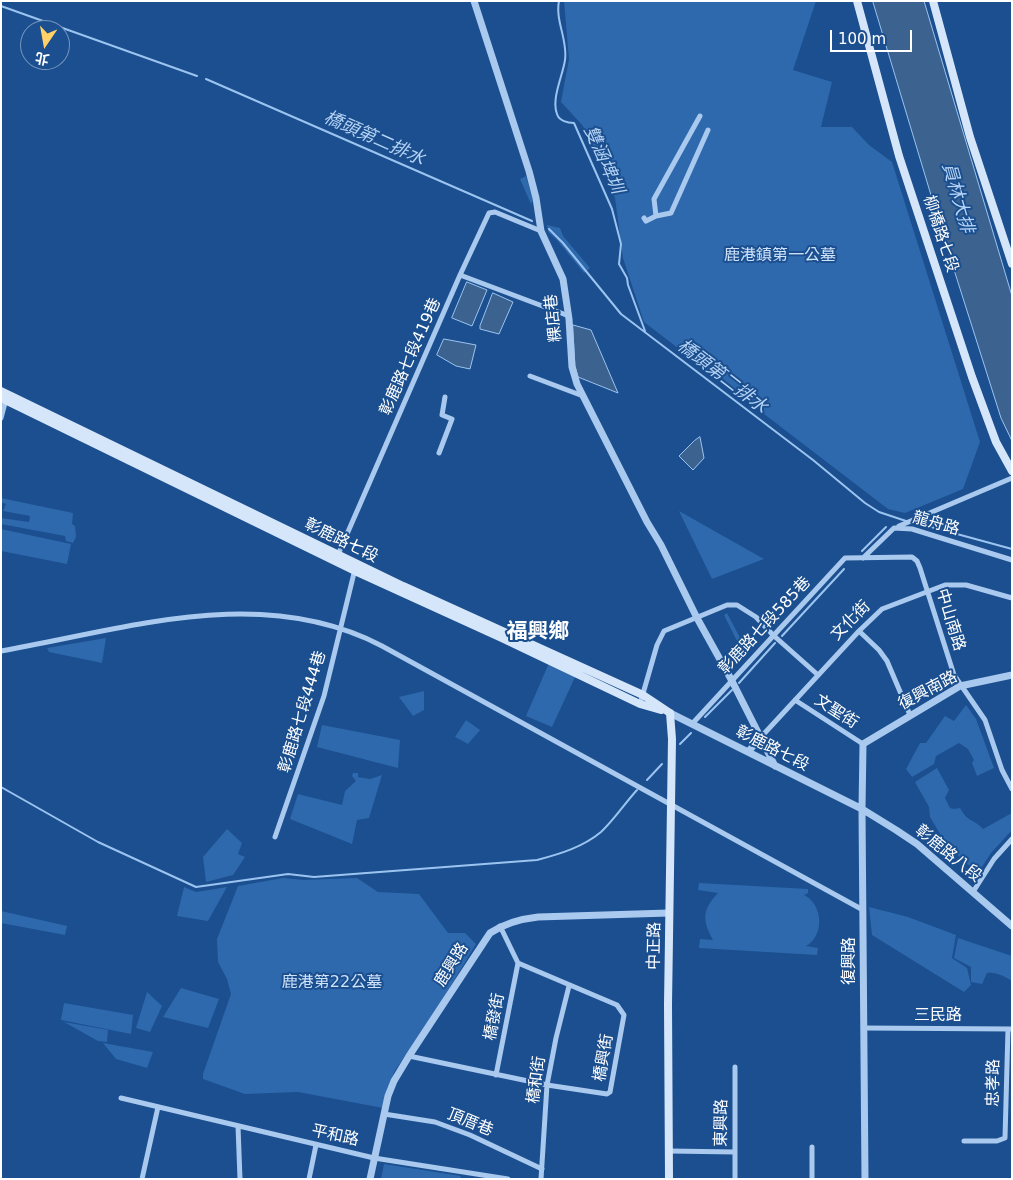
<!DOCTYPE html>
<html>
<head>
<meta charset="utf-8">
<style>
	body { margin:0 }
	#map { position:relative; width:1013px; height:1180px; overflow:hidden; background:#1b4f8f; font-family:"DejaVu Sans","Noto Sans TC",sans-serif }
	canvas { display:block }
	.frame { position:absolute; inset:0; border:2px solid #fff; pointer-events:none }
	.north { position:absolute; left:20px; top:20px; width:50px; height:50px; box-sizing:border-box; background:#1b4f8f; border:1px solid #7695bc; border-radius:50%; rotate:192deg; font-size:14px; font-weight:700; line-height:20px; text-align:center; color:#fff }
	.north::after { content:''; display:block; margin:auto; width:18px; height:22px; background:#ffd166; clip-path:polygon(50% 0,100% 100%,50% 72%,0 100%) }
	.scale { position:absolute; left:830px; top:30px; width:82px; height:22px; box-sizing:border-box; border:2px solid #fff; border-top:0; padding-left:6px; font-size:15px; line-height:18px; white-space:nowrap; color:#fff; -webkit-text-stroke:4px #1b4f8f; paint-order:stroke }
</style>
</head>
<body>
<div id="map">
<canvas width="1013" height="1180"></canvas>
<div class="frame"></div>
<div class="north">北</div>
<div class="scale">100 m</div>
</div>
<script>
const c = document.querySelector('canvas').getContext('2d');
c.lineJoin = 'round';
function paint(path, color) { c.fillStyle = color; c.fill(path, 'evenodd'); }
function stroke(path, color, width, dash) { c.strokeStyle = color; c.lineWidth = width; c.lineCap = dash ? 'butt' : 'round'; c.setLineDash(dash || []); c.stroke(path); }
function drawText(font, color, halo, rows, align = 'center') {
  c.font = font + ' "DejaVu Sans","Noto Sans TC",sans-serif'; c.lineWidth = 4; c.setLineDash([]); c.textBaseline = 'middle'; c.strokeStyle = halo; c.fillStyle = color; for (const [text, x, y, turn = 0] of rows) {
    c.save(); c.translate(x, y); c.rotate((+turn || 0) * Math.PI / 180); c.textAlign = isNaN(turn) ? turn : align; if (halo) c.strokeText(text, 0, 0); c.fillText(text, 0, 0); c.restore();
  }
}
const green = new Path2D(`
	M564,1H816L793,70L832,82L821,127H852L869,145L892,162L980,442L963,489L905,513L888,509L644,322L623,258L615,198L583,126L561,102L569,59Z
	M526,176L533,200L531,204L520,179Z
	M547,225L560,228L563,236L590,268L584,273L557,240L548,232Z
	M1,498L73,513L72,524L75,526L76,537L73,543L66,541L65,536L1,524V518L29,522L30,516L3,511L6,504L1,502Z
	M679,511L764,559L712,579Z
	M1,529L71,544L67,564L1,551Z
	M727,613L748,653L744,655L724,615Z
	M106,638L102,663L49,652L47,648Z
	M549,663L576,675L552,727L526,716Z
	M424,691V710L413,716L399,697Z
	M966,705L976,719L994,768L977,776L972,763L974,760L968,749L959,743L936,756L934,764L912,777L906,769L920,743H926L945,716L954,721Z
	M466,720L480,730L468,744L455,737Z
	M322,725L400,740L398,768L317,747Z
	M937,768L949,790L945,798L950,808L954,809L960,808C968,823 973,818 983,829L1012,813V830L991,853L978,873L948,847L930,817L929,807L915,782Z
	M353,773H358V777L370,779L382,775L369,818L357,820L352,844L290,819L298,794L342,805L345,791L356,781L352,776Z
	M227,829L242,843L238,854L245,857L233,875L206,882L203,857Z
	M283,878L304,880L357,878L378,892L419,894L448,933H465L476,944L441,1002L394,1072L383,1108L298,1092L245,1094L203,1079V1074L231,994L227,979L218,962L217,939L238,886Z
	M699,883L808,889V893L804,895C823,904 825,936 806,946L818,948L817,955L699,948L700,939L713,940C702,920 702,910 718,893L698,890Z
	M184,887L196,892L227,887L208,921L177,916Z
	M869,907L908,917L956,935L952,958L967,968L971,985L964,992L872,935Z
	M1,911L67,926L65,935L1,923Z
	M958,938L1012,956V981C1003,976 997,972 987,973L982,984L971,982V967L954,958Z
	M181,988L219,999L208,1028L163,1017Z
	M147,992L162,1006L150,1032L136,1028Z
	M64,1003L133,1015L131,1034L61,1020Z
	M64,1022L108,1030L107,1042L98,1041Z
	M103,1043L153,1052L147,1068L116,1059Z
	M384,1164L461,1176L460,1179H381Z`);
const water = new Path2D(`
	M873,1H924L1012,296V441L1001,418L943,235Z
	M467,282L487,290L472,326L452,318Z
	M493,293L513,302L499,334L480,329V326Z
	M573,325L591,330L618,393L578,377L575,366Z
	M444,339L476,345L470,369L456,366L437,355Z
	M700,437L704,458L693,470L679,456L694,441Z`);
const stream = new Path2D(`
	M559,1C555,21 568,40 565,60C563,75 551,99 557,114C559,121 568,123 574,123L612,209L621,244L619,264L627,278L628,285L645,331
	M1,6L197,76
	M206,79L532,221
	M549,229L563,243L621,314L813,460L865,503L879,512L906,521
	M913,522L1012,549
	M862,551L886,527
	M782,636L844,569
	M739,683L775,643
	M705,717L732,690
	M680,744L691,733
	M647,780L662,764
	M1,787L98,842L196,887L288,874L314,877L537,860C560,854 583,847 601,832C614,820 625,803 637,790`);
const minor = new Path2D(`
	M700,116L654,199L656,216L671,213L708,130
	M646,221L644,218L646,221L656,216
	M460,275L569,316
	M530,376L583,396
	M1,418L6,399
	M439,453L452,419L442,415L445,397
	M899,526L1012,478
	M337,557L460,275L489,213L495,212L541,231
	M863,558L894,528L912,529L1012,560
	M859,631L879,650L887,661L910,715
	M1,651C127,629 261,583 382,646L863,910
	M795,700L863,744
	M640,704L657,645L664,631L727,605H737L756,617L773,635L818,675
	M692,724L845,558L912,557L917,561L920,568L954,675L985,720L1002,770L1012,789
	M761,737L859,631L882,609L945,585H966L1012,598
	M275,837L324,696L355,569
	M973,892L994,859L1012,839
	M864,1028L1012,1029
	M409,1056L547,1085L607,1094L610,1092L624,1015L617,1005L518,963L500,926
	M496,1075L518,963
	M121,1098L374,1158L508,1179
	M384,1114L435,1122L470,1135L542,1169
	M238,1126L240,1179
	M964,1141H997L1005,1138L1008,1029
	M812,1147V1179
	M669,1151L735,1152
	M142,1179L158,1107
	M309,1179L316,1145
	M541,1179L547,1085L556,1038L569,986
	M735,1179V1067`);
const tertiary = new Path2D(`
	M474,1L529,171L536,198L541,231L563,279L569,319L572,367L577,384L647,522L661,545L697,618L732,681L775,766
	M670,713L862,809L896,830L917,844L1012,926
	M748,752L761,737
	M370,1179L388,1096L394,1081L409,1056L490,933C505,923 520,919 538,917L669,913
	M865,1179L862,809L863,744L960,686L1012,675`);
const secondary = new Path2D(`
	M857,1L899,156L972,377L996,442L1012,471
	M933,1L970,137L1012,264
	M1,391L403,586L643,695L670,713
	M1,398L355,571L502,638L640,704L661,710
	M669,1179L668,1004L672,739L670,713`);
const streetNames = [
	["柳橋路七段",940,234,72],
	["粿店巷",554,318,-96],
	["彰鹿路七段419巷",411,357,-66],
	["龍舟路",936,524,16],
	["彰鹿路七段",341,541,26],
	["中山南路",950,620,73],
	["文化街",851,621,-45],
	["彰鹿路七段585巷",765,626,-47],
	["復興南路",928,691,-28],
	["彰鹿路七段444巷",303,712,-73],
	["文聖街",836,712,33],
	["彰鹿路七段",772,749,27],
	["彰鹿路八段",948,854,39],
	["中正路",655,946,-89],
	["復興路",850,961,-90],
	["鹿興路",452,965,-58],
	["三民路",938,1016],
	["橋發街",495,1017,-79],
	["橋興街",604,1058,-80],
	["橋和街",537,1080,-82],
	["忠孝路",994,1083,-89],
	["頂厝巷",470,1123,22],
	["東興路",722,1123,-89],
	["平和路",335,1136,12]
];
const parkNames = [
	["鹿港鎮第一公墓",780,256],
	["鹿港第22公墓",332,983]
];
const waterNames = [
	["橋頭第二排水",374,139,24],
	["雙涵埤圳",603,160,66],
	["員林大排",957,198,74],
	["橋頭第二排水",722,377,38]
];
const districtNames = [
	["福興鄉",538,633]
];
paint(green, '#2e69ad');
paint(water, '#3c6290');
stroke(water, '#9cc4f0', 1);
stroke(stream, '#9cc4f0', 2);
stroke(minor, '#a9c9ee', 5);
stroke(tertiary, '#a9c9ee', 7);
stroke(secondary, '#d6e6fa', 8);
drawText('16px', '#fff', '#1b4f8f', streetNames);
drawText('16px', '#cfe3fa', '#1b4f8f', parkNames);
drawText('italic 18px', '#b5d3f5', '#1b4f8f', waterNames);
drawText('bold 21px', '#fff', '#1b4f8f', districtNames);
</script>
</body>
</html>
